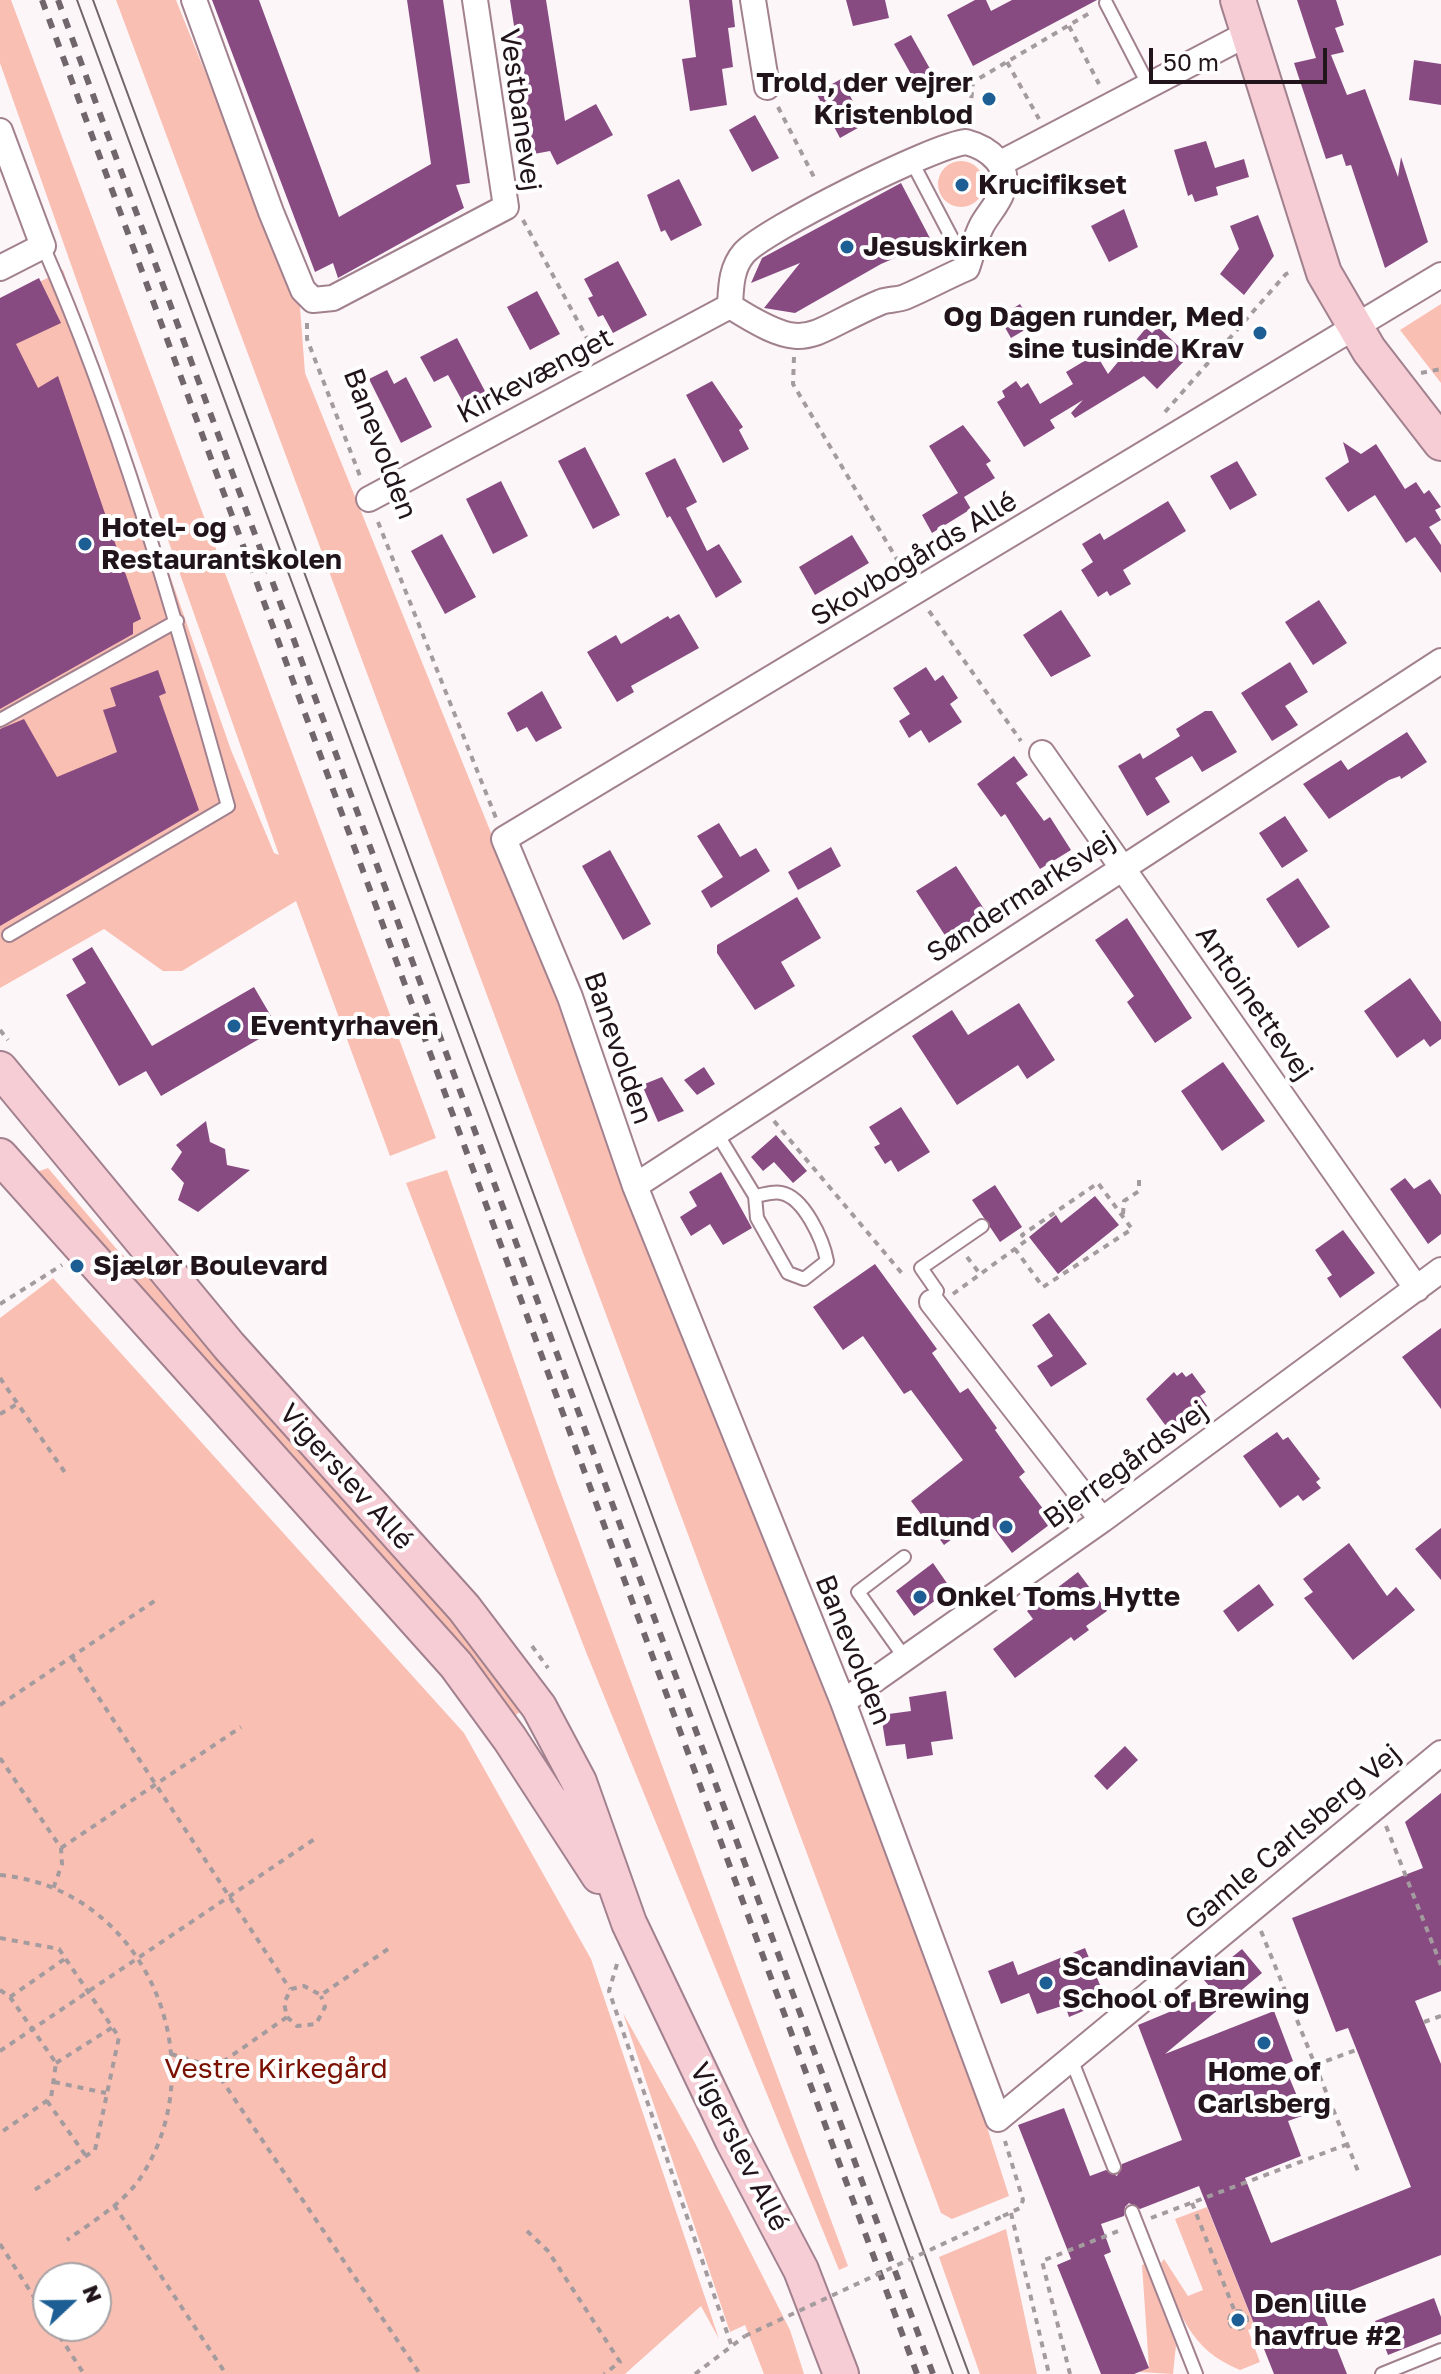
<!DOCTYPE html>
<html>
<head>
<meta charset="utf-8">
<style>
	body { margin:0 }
	#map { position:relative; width:1441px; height:2374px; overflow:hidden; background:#fdf6f9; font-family:"Golos Text",sans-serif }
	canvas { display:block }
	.north { position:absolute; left:32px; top:2262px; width:80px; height:80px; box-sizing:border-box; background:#fff; border:2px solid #a6a1a4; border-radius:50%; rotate:68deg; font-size:22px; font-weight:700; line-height:32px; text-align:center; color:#21151b }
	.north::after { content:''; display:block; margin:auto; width:28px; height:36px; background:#1d5f94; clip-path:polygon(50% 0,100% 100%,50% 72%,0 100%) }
	.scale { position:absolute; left:1149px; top:48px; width:178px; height:36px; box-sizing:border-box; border:4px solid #21151b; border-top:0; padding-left:10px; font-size:24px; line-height:28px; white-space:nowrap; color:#21151b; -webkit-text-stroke:6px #fff; paint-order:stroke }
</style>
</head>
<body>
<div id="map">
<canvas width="1441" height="2374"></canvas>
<div class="north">N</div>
<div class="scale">50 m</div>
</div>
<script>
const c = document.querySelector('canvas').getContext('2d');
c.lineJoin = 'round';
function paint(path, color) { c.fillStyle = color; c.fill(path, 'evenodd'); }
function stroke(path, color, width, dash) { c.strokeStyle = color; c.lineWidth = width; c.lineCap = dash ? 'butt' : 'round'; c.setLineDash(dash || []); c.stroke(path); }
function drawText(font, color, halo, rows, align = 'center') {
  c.font = font + ' "Golos Text",sans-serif'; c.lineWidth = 8; c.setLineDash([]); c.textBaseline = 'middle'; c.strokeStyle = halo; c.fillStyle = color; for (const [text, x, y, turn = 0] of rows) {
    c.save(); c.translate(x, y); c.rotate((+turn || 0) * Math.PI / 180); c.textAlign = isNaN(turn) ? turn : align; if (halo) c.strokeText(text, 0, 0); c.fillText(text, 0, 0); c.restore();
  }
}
const green = new Path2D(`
	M0,0H11L436,1138L390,1156L296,901L182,971H163L104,929L0,988V302L63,270L231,750L274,853L279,855L0,63Z
	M116,0H176L300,307L305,373L519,902L961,2046L1009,2196L952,2219L941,2213Z
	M938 184a23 23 0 1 1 46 0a23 23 0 1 1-46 0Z
	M1441,304V383L1400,330Z
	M48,1168L120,1253L146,1272L458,1623L520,1712L513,1717L37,1172Z
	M447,1170L555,1477L848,2266L839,2270L586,1652L406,1183Z
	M53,1278L464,1733L591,1959L719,2339L701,2306L625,2374H0V1318ZM48,2278H96V2326H48Z
	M623,2013L695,2143L790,2330L804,2374H764L745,2325L730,2332Z
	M1207,2207L1255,2327L1248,2330L1260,2362L1240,2370C1188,2349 1179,2311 1161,2263L1164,2259L1188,2296L1203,2290L1175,2219Z
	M1006,2229L1037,2374H980L939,2257Z
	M1145,2264L1176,2345L1173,2374L1139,2372L1149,2368L1142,2265Z`);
const building = new Path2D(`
	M212,0H259L339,217L431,164L407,0H443L470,183L456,185L464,208L338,278L333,263L315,272Z
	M510,0H546L565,121L596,104L613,135L557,165L550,151L534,154Z
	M689,0H732L735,27L728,28L733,67L722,69L727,105L690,111L682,59L696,57Z
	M846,0H885L889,18L853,26Z
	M975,0H986L991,11L1012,0H1097L973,66L947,15Z
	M1297,0H1336L1344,25L1335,28L1344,52L1331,55L1347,95L1365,89L1398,177L1401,157L1428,242L1385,268L1351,165L1346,166L1342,154L1326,159L1294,63L1316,58Z
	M911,35L938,83L921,92L894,44Z
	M1414,60L1441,64V105L1409,100Z
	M841,79L865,124L840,138L816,93Z
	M755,115L779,158L752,172L729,130Z
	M1206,141L1215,168L1244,159L1249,177L1216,187L1218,195L1195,202L1192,194L1188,196L1174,150Z
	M679,179L702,225L671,241L665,230L661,232L647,195Z
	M901,183L932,242L881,264L795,313L764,308L800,263L751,283L762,258Z
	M1124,209L1138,247L1109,262L1091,226Z
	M1258,215L1274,256L1244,295L1220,274L1239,249L1230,226Z
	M618,261L647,315L613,333L603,315L598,317L588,298L593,296L584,279Z
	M39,278L61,323L16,344L38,388L58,376L141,619L133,623V634L0,709V298Z
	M537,291L560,334L530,350L507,307Z
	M1020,304L1033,325L1011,338L999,317Z
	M1158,327L1189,356L1157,389L1144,376L1075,418L1071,413L1083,400L1050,420L1055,428L1024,447L997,402L1005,397L1002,391L1016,381L1021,388L1028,383L1040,404L1073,384L1066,372L1096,354L1108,374L1146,328L1152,333Z
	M457,338L487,395L465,406L448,375L434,382L420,357Z
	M387,370L394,384L406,377L432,427L401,443L369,379Z
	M712,381L743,427L739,430L749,449L723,463L686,395Z
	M963,425L991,461L986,464L995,478L964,497L971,509L932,533L922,515L958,493L929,446Z
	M1343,442L1361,454L1376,444L1405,489L1416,482L1424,494L1429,490L1441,507L1435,510L1441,520L1429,527L1441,545V573L1415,537L1406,543L1375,495L1348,512L1325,478L1349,462Z
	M585,447L620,515L593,529L558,461Z
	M675,458L697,502L686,508L707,551L719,544L742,582L716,598L670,516L667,518L645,473Z
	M1237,461L1257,495L1230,510L1210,476Z
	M501,481L528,536L493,554L466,499Z
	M1168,501L1186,531L1123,570L1131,584L1110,596L1107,591L1098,597L1081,570L1093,562L1082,544L1100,533L1104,540Z
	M442,534L476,597L445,614L411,551Z
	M852,535L869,563L815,595L799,567Z
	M1319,600L1347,643L1313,665L1285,622Z
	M1061,610L1091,656L1051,677L1023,635Z
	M679,614L699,648L631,686L634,692L617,702L587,652L616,635L621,644L668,616L670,619Z
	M1290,662L1308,692L1285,706L1298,725L1272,741L1241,693Z
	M926,667L935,681L943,675L958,698L950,704L962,722L929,743L921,730L909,738L899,721L910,714L893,688Z
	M158,670L166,693L159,696L199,810L0,926V729L24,719L57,777L117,752L103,710L116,706L110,688Z
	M542,691L562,728L536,742L527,727L517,732L507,713Z
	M1205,711H1212L1237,752L1202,772L1192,756L1155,778L1170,802L1147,816L1118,766L1140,753L1143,759L1180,736L1176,729Z
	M1407,732L1427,762L1401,779L1400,776L1389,780L1329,819L1303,784L1341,760L1348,770Z
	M1014,756L1028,775L1016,783L1044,821L1050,817L1071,850L1040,869L1005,814L1001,817L977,784Z
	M1285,816L1308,851L1282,868L1259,833Z
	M719,823L740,857L756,848L770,871L711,908L701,891L723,877L697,836Z
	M831,847L841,866L798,890L788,872Z
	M610,850L651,924L623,940L582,866Z
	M956,866L986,912L946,937L916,891Z
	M1298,878L1330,927L1298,948L1266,899Z
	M797,897L821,938L781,962L795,986L755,1010L717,953V945Z
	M1127,918L1192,1018L1155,1043L1127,1002L1134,996L1095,940Z
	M92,947L152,1046L254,987L278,1028L161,1096L146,1071L119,1086L66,995L86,983L72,959Z
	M1410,978L1441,1022V1039L1430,1047L1424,1039L1397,1058L1364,1011Z
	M1019,1003L1055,1060L1027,1079L1018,1065L957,1105L912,1036L952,1010L968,1035Z
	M1223,1062L1265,1121L1222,1151L1181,1091Z
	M704,1067L715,1084L697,1095L684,1080Z
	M662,1077L684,1111L658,1122L642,1085Z
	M901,1107L930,1152L898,1172L891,1160L885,1164L874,1147L880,1144L869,1127Z
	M206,1121L210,1142L225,1149L227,1165L250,1170L198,1212L178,1200L184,1183L171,1169L182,1152L176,1145Z
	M776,1135L807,1171L793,1183L774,1162L763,1171L751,1157Z
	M721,1172L752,1228L723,1245L710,1224L691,1236L680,1217L697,1206L689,1192Z
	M1405,1178L1414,1189L1430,1179L1441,1195V1234L1428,1244L1390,1189Z
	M995,1185L1022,1227L1000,1242L972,1200Z
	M1095,1196L1119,1225L1058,1274L1029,1237L1056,1215L1061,1223Z
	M1343,1230L1375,1273L1340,1298L1327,1278L1332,1275L1315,1250Z
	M875,1264L937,1349L932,1353L960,1393L968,1388L997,1428L995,1430L1025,1472L1019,1477L1053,1522L1012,1553L984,1515L944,1545L911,1501L963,1460L911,1390L904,1394L863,1336L843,1350L813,1307Z
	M1049,1313L1087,1364L1051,1387L1037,1366L1053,1356L1032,1325Z
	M1441,1328V1409L1402,1357Z
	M1174,1372L1177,1376L1182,1372L1186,1377L1192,1373L1206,1392L1200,1396L1207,1406L1171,1433L1146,1399Z
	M1277,1432L1283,1440L1288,1437L1320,1479L1316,1482L1321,1488L1303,1501L1298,1495L1280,1508L1243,1456Z
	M1441,1528V1580L1415,1549Z
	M1349,1543L1387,1596L1396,1587L1415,1610L1353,1660L1304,1598L1313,1592L1303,1579Z
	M933,1563L951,1589L914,1616L896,1591Z
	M1078,1572L1107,1611L1086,1626L1089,1630L1074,1641L1071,1637L1015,1678L993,1649L1033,1619L1027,1611Z
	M1259,1584L1274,1605L1238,1632L1223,1611Z
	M946,1691L953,1739L931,1742L933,1755L907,1759L905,1744L886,1746L881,1715L911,1711L909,1697Z
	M1125,1746L1138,1760L1107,1790L1094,1776Z
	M1441,1793V1991L1415,2001L1441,2064V2255L1319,2303L1347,2374H1274L1199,2186L1140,2209L1129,2203L1125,2207L1124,2216L1101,2224L1111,2252L1104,2255L1149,2368L1134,2374H1101L1057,2265L1071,2259L1018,2125L1064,2108L1090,2176L1106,2170L1117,2176L1122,2164L1182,2140L1138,2025L1215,1993L1204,1980L1242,1949L1262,1973L1165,2054L1274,2011L1293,2061L1284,2065L1305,2115L1288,2121L1301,2156L1245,2178L1271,2243L1411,2187L1348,2028L1336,2032L1292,1918L1423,1868L1405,1822Z
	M1085,1948L1102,1990L1083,1997L1088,2009L1069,2017L1065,2005L1037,2014L1029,1993L1001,2004L988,1971L1013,1961L1018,1975Z
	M1434,2298L1441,2317V2334L1388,2355L1375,2321Z`);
const path = new Path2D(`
	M1069,26L1099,84
	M1007,62L1039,119
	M778,107L816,181
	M969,122L973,82L1093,11
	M523,220L595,353
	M307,323V339L360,476
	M794,357L793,384L905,573
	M1421,373L1441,369
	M1165,412L1286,274L1293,271
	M378,522L496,818
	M929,611L1021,741
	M0,1030L8,1040
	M774,1121L905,1277
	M1123,1214L1124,1201L1139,1191V1180
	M967,1257L980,1274
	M953,1294L1027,1240L1022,1235L1098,1183L1132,1229L1043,1287L1015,1249
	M0,1304L62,1265
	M0,1378L66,1474
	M0,1414L17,1404
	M532,1646L548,1668
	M72,1657L290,1989
	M0,1705L156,1600
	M0,1758L61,1848L62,1864L53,1889
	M1386,1826L1441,1965
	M61,1848L241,1727
	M0,1875C143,1888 218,2058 141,2177C124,2203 92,2222 67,2240
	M1261,1931L1358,2171
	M0,1938L59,1949L119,2037L95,2150L33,2191
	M388,1949L321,1995L304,1986L291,1989L284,2003L287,2017L224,2061L219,2068V2076L420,2374
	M617,1964L609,1991L731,2344
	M0,1990L10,1997L56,2063L51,2098L0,2133
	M10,1997L66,1958
	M287,2017L297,2026L316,2024L325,2007L321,1996
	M1424,2022L1441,2016
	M0,2051L316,1838
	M171,2054L218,2068
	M56,2063L113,2027
	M1315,2065L1356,2050
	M54,2082L106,2093
	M47,2101L86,2156
	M1192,2203L1235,2312
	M114,2205L226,2374
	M1011,2213L1049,2374
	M1003,2216L1020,2208L1023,2200L1005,2141
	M1151,2218L1348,2144
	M527,2231L548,2251L620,2362L604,2374
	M0,2244L48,2319
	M1229 2320a9 9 0 1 1 18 0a9 9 0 1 1-18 0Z
	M53,2326L84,2374
	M695,2374L745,2336
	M1070,2374L1042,2261L1121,2230`);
const lane = new Path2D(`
	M1106,3L1149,86
	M912,162L966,265
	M0,720L177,621
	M9,935L228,806C175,618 122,426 43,246
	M716,1132L755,1196L757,1218L788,1273L804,1279L827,1261C823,1240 804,1197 781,1193C773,1191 763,1195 755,1196
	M932,1302L937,1291L921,1268L982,1226
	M904,1557L858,1592L905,1658
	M1071,2059L1114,2167
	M1132,2212L1196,2374
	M1382,2374L1441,2350`);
const street = new Path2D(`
	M194,0L271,212L303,290L313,300L333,298L506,207L475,0
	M753,0L767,87
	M0,131L43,246L0,268
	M966,142C989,148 1012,166 1002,192C998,204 988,214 982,225C975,238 972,254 967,268C946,277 926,288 905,297C898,300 889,299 881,302C805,334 810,357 730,306C731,287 731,268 744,253C766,229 934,145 966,142Z
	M1001,163L1247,34
	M1441,275L504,839L570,997L635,1186L843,1702L998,2119L1441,1753
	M369,499L730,306
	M1042,753L1417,1289
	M635,1186L1441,661
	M932,1302L1102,1520
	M843,1702L1102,1520L1441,1270`);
const secondary = new Path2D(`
	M1238,0L1324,273L1369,350L1441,443
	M0,1069L229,1346L464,1608L539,1707L579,1782L629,1923L733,2141L801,2270L841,2374
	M0,1156L456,1665L510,1739L599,1876`);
const tram = new Path2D(`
	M77,0L953,2374
	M93,0L969,2374`);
const rail = new Path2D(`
	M42,0L917,2374
	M58,0L933,2374`);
const pathBridge = new Path2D(`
	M745,2336L1003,2216`);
const markers = [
	[989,99,8,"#1d5f94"],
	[962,185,8,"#1d5f94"],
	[847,247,8,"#1d5f94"],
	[1260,333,8,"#1d5f94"],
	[85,544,8,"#1d5f94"],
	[234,1026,8,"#1d5f94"],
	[77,1266,8,"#1d5f94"],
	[1006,1527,8,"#1d5f94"],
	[920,1597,8,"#1d5f94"],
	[1046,1983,8,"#1d5f94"],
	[1264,2043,8,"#1d5f94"],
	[1238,2320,8,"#1d5f94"]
];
const poiNames = [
	["Trold, der vejrer",973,83,"right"],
	["Kristenblod",973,115,"right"],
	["Krucifikset",978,185],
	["Jesuskirken",863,247],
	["Og Dagen runder, Med",1244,317,"right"],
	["sine tusinde Krav",1244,349,"right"],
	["Hotel- og",101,528],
	["Restaurantskolen",101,560],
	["Eventyrhaven",250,1026],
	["Sjælør Boulevard",93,1266],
	["Edlund",990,1527,"right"],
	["Onkel Toms Hytte",936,1597],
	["Scandinavian",1062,1967],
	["School of Brewing",1062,1999],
	["Home of",1264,2072,"center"],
	["Carlsberg",1264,2104,"center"],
	["Den lille",1254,2304],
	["havfrue #2",1254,2336]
];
const streetNames = [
	["Vestbanevej",520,110,82],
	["Kirkevænget",535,376,-28],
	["Banevolden",380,444,69],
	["Skovbogårds Allé",914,559,-31],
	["Søndermarksvej",1021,897,-33],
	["Antoinettevej",1254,1003,55],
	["Banevolden",618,1048,71],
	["Bjerregårdsvej",1126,1465,-36],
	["Vigerslev Allé",346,1477,48],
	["Banevolden",853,1650,68],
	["Gamle Carlsberg Vej",1293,1837,-40],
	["Vigerslev Allé",739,2147,63]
];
const parkNames = [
	["Vestre Kirkegård",276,2069]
];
paint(green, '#fabfb3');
paint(building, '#874b82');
stroke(lane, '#a2818f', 16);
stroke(street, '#a2818f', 28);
stroke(secondary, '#a2818f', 38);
stroke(path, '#a49b9f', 4, [6, 6]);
stroke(lane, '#fff', 12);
stroke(street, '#fff', 24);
stroke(secondary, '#f7cdd5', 34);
stroke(tram, '#70666b', 2);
stroke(rail, '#70666b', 6, [10, 10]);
stroke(pathBridge, '#a49b9f', 4, [6, 6]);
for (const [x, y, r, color] of markers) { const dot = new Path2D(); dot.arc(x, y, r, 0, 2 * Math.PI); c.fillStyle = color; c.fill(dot); stroke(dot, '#fff', 3); }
drawText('bold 28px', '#21151b', '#fff', poiNames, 'left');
drawText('28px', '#21151b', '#fff', streetNames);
drawText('28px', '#7a1102', '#fff', parkNames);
</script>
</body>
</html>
